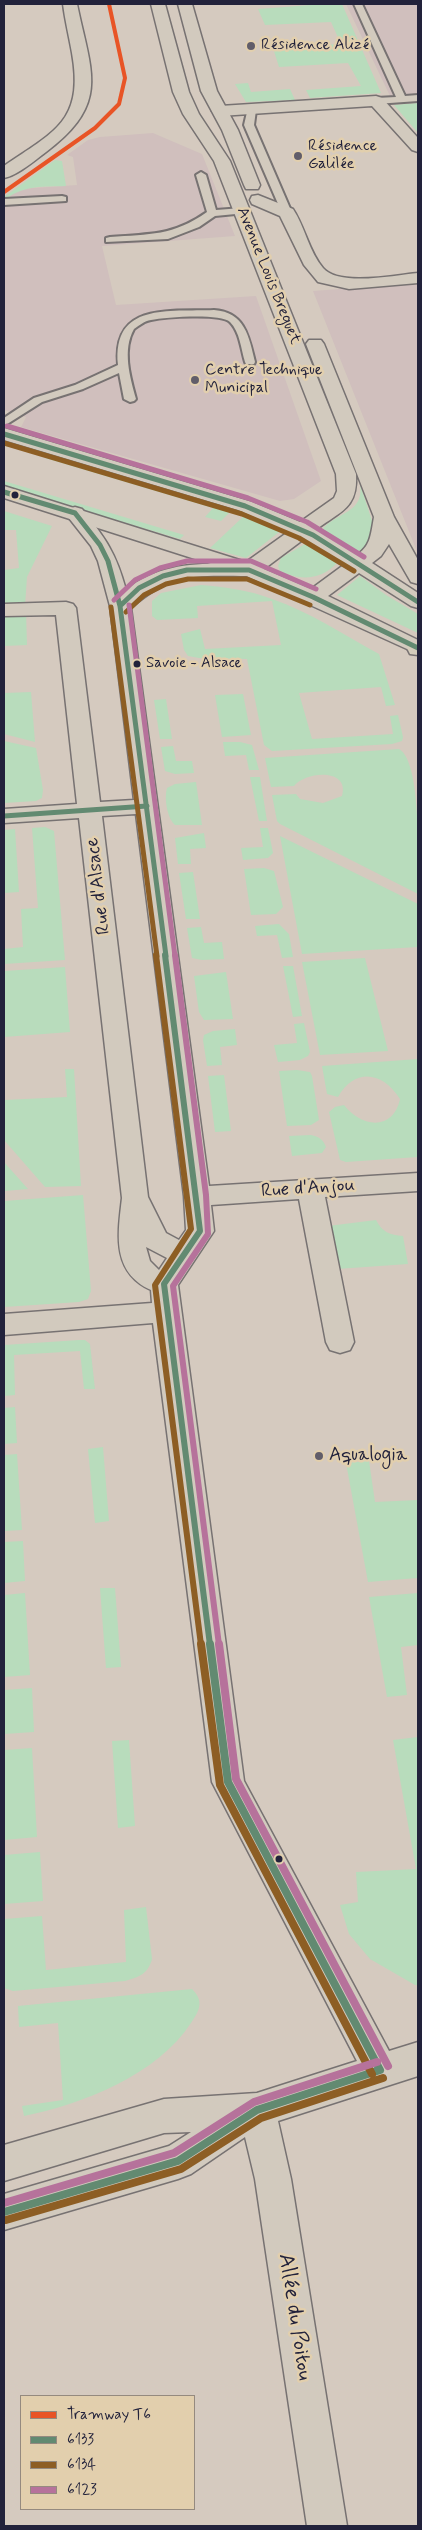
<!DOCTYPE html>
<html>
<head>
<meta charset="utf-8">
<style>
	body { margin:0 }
	#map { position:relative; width:422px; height:2530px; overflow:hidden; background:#d5cabf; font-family:Mynerve,sans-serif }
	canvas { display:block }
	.frame { position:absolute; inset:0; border:5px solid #22223b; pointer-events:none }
	.legend { position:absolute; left:20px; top:2395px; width:175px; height:115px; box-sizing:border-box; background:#e2cfad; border:1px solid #958a7f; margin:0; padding:6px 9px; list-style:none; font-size:15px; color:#22223b }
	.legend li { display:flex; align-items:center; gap:10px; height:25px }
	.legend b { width:25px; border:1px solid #958a7f }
</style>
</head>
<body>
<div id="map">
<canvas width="422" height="2530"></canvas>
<div class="frame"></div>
<ul class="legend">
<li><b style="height:6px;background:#e85426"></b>Tramway T6</li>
<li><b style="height:6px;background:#628a71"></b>6133</li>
<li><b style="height:6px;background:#8d5e24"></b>6134</li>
<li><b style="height:6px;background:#b6729b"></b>6123</li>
</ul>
</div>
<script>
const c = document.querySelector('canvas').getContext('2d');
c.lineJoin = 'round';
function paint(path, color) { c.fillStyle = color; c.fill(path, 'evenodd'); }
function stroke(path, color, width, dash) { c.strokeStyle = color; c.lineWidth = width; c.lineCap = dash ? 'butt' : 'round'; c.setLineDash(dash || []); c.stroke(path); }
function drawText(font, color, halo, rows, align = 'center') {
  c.font = font + ' Mynerve,sans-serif'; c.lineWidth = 5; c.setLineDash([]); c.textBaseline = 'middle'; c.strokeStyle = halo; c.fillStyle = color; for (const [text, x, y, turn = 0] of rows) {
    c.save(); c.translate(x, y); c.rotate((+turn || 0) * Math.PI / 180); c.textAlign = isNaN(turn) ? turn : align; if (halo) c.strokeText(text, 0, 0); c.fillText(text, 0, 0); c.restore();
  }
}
const built = new Path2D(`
	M346,4H418V103L400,104L396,95L390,96Z
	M153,133L202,154L235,236L102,246L116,305L256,296L321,481L294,499L280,501L21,427L26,417L4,410V200L19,189L77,185L73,157L67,155L88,140L100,137Z
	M418,283V554L313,291Z`);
const green = new Path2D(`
	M324,4H342L381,93L310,98L306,90L361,86L348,63L279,67L273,48L341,44L331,22L265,25L258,9Z
	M248,83L251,92L290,89L295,100L246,102L235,84Z
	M418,103V133L394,105Z
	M55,160L62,161L66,186C43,187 26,185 7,198L4,197Z
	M49,455L218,505L233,509L221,521L205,517L213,508L45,458Z
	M4,481L184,535L180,539L4,487Z
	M360,484L372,521L374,534L361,553L322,530C335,512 365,514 360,484Z
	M4,511L52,526L27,577L25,606L4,607V570L19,568L16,530H4Z
	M246,514L283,529L246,558L210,548Z
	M305,544H313L336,558L337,563C321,580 300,581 280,571L278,566L281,558Z
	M360,576L386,595L418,614V633L337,595Z
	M201,585C225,587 249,590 272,599C310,612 344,635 379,654L395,705L386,706L381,687L299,693L312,739L393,734L390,716L398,715L403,737L402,741L392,744L272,751L264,745L247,659L199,658L188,656L184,650L181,634L200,629L205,649L281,645L272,601L197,606L198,618L157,620L152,616V601L161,593Z
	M26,612L27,645L4,646V613Z
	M31,692L35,742L4,734V693Z
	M243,694L251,735L222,737L215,695Z
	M166,699L172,739H160L154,700Z
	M4,741L36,748L43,790L42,798L36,801L4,803Z
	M223,742H240L252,745L259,770H249L246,755L225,756Z
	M173,746L176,761H192L194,773L175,774L165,771L161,747Z
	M399,749C422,761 418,866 418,894L280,824L277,821L272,795L296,794L300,799L323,803L342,796C350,768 306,771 294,786L271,787L265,758Z
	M250,777H260L267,821H259Z
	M196,782L202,825H175C167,818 164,798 167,788L175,784Z
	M45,827L54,831L65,960L4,964V949L23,947L21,909L38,908L32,828Z
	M260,828H268L273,853L268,858L243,860L241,848L263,847Z
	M15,829L19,892L4,893V830Z
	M204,833L206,848L190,849L191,864H178L175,838Z
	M280,836L418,904V947L302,954Z
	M264,868L274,871L283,907L276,914L251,915L244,869Z
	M193,872L200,919H186L179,873Z
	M279,924L289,934L293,957L282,958L277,935L257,936L255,926Z
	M201,927L204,943L222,942L224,959L202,960L192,958L187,928Z
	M365,958L388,1051L320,1055L302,962Z
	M283,966H293L302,1016L293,1017Z
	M65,967L70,1032L4,1037V971Z
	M226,972L233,1019L204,1020L199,1012L194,976Z
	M304,1023L310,1052L308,1056L300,1060L278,1062L274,1045L297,1043L294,1024Z
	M235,1029L237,1045L220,1047L222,1065L207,1066L203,1040L204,1035L213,1031Z
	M418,1059V1157L346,1162L340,1160L329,1112L335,1107L344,1105C362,1128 393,1131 400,1099C383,1072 355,1067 338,1097L327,1094L322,1066Z
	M65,1069H74L81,1186L45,1187L4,1140V1100L67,1097Z
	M297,1070L310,1072L312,1076L319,1120L311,1125L287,1126L279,1071Z
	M224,1075L231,1131L215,1132L208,1076Z
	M311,1135C319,1137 323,1139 326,1147L322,1153L292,1156L289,1136Z
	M4,1162L28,1189L4,1191Z
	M83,1195L91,1291L88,1299L79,1302L4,1307V1201Z
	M376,1220C382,1232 390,1235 403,1236L408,1264L337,1269L328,1226Z
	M79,1340H85L90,1344L95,1389H84L80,1351L14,1355L15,1395L4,1396V1345Z
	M15,1407L17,1443L4,1444V1408Z
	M103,1447L109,1521L95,1523L88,1449Z
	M17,1454L22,1530L4,1531V1455Z
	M369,1461L375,1502L418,1500V1578L368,1582L346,1463Z
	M23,1541L25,1581L4,1583V1542Z
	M100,1588H115L121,1667L106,1668Z
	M25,1593L30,1675L4,1677V1595Z
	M418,1593V1645L401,1647L407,1695L387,1697L369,1597Z
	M32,1688L34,1732L4,1734V1690Z
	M418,1737V1985H415L370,1959L349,1934L340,1905L358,1902L356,1872L416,1869L393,1740Z
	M129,1740L135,1826L118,1828L112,1741Z
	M32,1748L37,1837L4,1840V1750Z
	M40,1852L43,1901L4,1904V1855Z
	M146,1907L152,1959C148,1974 139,1977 125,1981L13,1991L4,1988V1919L42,1916L46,1970L126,1962L124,1910Z
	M192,1989C204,2001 200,2010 191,2023C157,2075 83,2104 24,2116L22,2106L63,2100L58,2023L19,2027L18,2006Z`);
const service = new Path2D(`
	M354,4H362L405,96L418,95V101L376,104L371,101L376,98L396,97Z
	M248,108L256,110L254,125L292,213L291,215L282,213L244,125Z
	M201,172L206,175L216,210L242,208L247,211L246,213L215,216L199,227L168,239L106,242V238L110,237C150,234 173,236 207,212L196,175Z
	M62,196L66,197V201L4,205V199Z
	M214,310C245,312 249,337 255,362L254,364H246L245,362C241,349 240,332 230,322C221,313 165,317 151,320C144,321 140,325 134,329C122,350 130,377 136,399L134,401L130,402L124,399L119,373L83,389L42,402L4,426V418L34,398L75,385L118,365C112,302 169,312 214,310Z`);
const minor = new Path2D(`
	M376,96L382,98L418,138V152L412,150L372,106L220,116L212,111L220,106Z
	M258,195L293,209C305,227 309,252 323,268C339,287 396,275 418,273V283L349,289L318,282L304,265L280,216L252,204L250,200L252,196Z
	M75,507L82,509C106,539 116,553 126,590C161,561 206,563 249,564L256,566L259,570L256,574L249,576C198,576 172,571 131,608L209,1186L418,1173V1191L325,1197L354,1342L350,1350L340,1353L330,1350L326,1342L299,1199L211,1205L214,1231L178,1285L244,1781L389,2051L418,2042V2076L278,2121L291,2179L347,2526H307L255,2179L245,2137L191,2174L178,2179L4,2230V2194L169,2146L191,2132L164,2133L4,2181V2145L164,2099L257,2093L357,2061L212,1782L153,1323L4,1335V1314L152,1303L151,1290C111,1272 118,1233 122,1198L79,818L4,823V809L77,804L56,615L4,616V604L66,602L73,604L76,608L100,802L134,800L110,606L98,561L91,546L65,513L68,509ZM136,814L184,1196L186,1230L179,1240L166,1233L148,1197L102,816ZM146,1247L167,1258L159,1270L150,1261Z`);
const secondary = new Path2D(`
	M63,4H77C91,73 111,103 46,152C34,161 18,175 4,178V166C55,131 84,121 72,53C69,36 65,20 63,4Z
	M151,4H165L189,92L199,114L230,161L356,474C358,508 341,511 317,529L358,554C371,545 371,533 374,517L306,344L309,340H321L324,344L394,517L418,560V584L411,582L389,544L381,556L372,563L418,593V608L411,606L359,573L328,596L418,640V654L242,574L4,498V486L246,562L288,532L238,510L4,440V428L252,502L300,522L334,498L337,491L336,474L214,161L183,114L173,92ZM304,539L345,564L311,589L264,569Z
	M178,4H192L217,91L238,130L260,185L258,189H246L244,185L222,130L201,91Z`);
const trunk = new Path2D(`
	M418,642V655L410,654L407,648L410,643Z`);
const bus1Far2 = new Path2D(`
	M4,434L245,506L313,535L418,602
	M4,492L75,513L100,545L108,561L120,606L166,956
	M120,606L139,588L163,576L187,570H249L313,597L418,648
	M4,816L147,806`);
const bus1Far1 = new Path2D(`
	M165,955L200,1231L164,1284L210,1645`);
const bus1 = new Path2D(`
	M210,1644L228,1782L380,2070
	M4,2212L178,2161L257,2110L380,2070`);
const bus2Far2 = new Path2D(`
	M4,443L242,514L299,538L354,571
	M111,607L157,956
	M126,612L144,595L166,584L188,579H247L310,605`);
const bus2Far1 = new Path2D(`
	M156,955L191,1229L155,1285L201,1645`);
const bus2 = new Path2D(`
	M201,1644L220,1785L372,2074
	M6,2220L181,2169L261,2118L383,2078`);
const bus3Far2 = new Path2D(`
	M7,426L248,498L307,522L364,557
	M114,600L135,580L160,568L187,561H251L316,589
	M129,605L175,956`);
const bus3Far1 = new Path2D(`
	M175,955L206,1195L208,1234L173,1286L219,1645`);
const bus3 = new Path2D(`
	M219,1644L236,1779L388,2066
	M4,2203L174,2153L254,2102L377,2062`);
const tram1 = new Path2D(`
	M4,192L95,128L119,104L125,78L109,4`);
const markers = [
	[251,46,5,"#615d69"],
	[298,156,5,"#615d69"],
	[195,380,5,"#615d69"],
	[15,495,4.5,"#22223b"],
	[137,664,4.5,"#22223b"],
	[319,1456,5,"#615d69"],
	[279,1859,4.5,"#22223b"]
];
const farBusnames = [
	["Savoie - Alsace",146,664]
];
const farPoinames = [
	["Résidence Alizé",261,46],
	["Résidence",308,147],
	["Galilée",308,165],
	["Centre Technique",205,371],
	["Municipal",205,389]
];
const farStreetnames = [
	["Avenue Louis Breguet",268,276,68]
];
const streetNames = [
	["Rue d'Alsace",99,886,-97],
	["Rue d'Anjou",308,1189,-4]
];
const poiNames = [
	["Aqualogia",329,1456]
];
const nearStreetnames = [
	["Allée du Poitou",294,2317,81]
];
paint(built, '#d0bfbd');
paint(green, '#b8dcbc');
stroke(service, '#777272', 4);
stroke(minor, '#777272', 3);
stroke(secondary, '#777272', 3);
stroke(trunk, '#777272', 3);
paint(service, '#d2cabe');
paint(minor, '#d2cabe');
paint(secondary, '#d2cabe');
paint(trunk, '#d5cdbc');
stroke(bus1Far2, '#628a71', 5);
stroke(bus1Far1, '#628a71', 6);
stroke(bus1, '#628a71', 8);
stroke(bus2Far2, '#8d5e24', 5);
stroke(bus2Far1, '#8d5e24', 6);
stroke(bus2, '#8d5e24', 8);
stroke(bus3Far2, '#b6729b', 5);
stroke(bus3Far1, '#b6729b', 6);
stroke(bus3, '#b6729b', 8);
stroke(tram1, '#e85426', 4);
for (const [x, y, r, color] of markers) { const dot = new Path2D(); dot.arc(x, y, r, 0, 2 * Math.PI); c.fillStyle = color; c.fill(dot); stroke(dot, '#e2cfad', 2); }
drawText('15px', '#22223b', '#e2cfad', farBusnames, 'left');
drawText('16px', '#22223b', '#e2cfad', farPoinames, 'left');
drawText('16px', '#22223b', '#e2cfad', farStreetnames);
drawText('19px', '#22223b', '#e2cfad', streetNames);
drawText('19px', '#22223b', '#e2cfad', poiNames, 'left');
drawText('22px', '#22223b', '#e2cfad', nearStreetnames);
</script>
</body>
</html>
